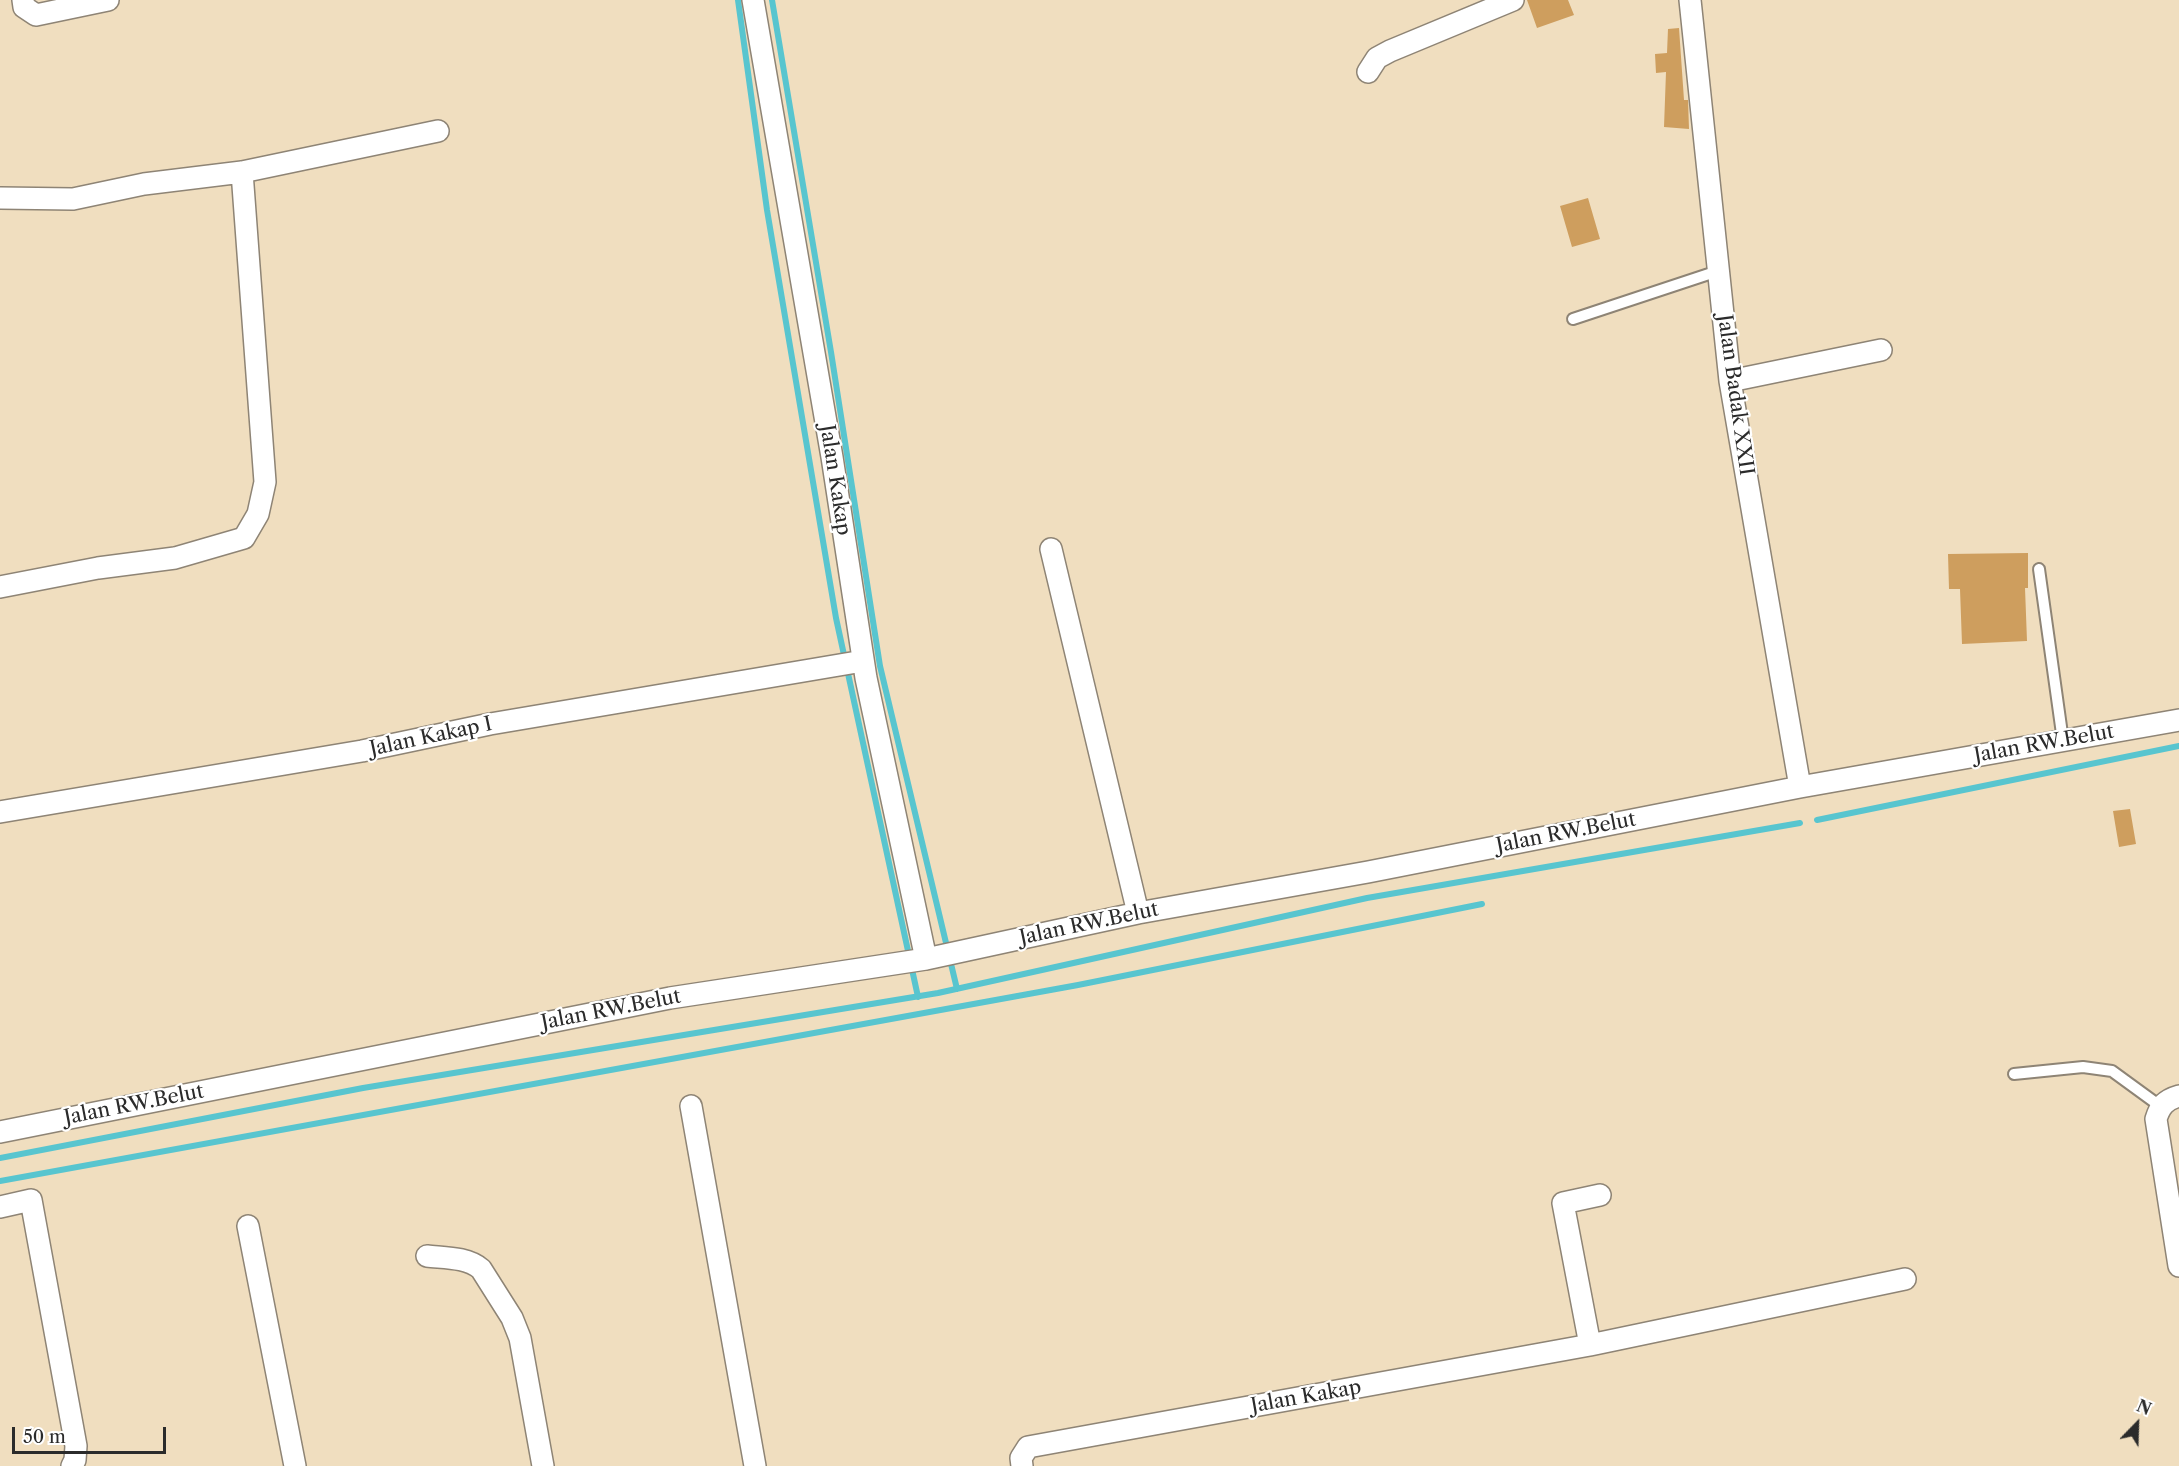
<!DOCTYPE html>
<html>
<head>
<meta charset="utf-8">
<style>
	body { margin:0 }
	#map { position:relative; width:2179px; height:1466px; overflow:hidden; background:#f0debf; font-family:"Libre Caslon Text",serif }
	canvas { display:block }
	.north { position:absolute; left:2107px; top:1394px; width:60px; height:60px; -webkit-text-stroke:4px #fff; paint-order:stroke; rotate:23deg; font-size:16px; font-weight:700; line-height:24px; text-align:center; color:#2b2b2b }
	.north::after { content:''; display:block; margin:auto; width:21px; height:27px; background:#2b2b2b; clip-path:polygon(50% 0,100% 100%,50% 72%,0 100%) }
	.scale { position:absolute; left:12px; top:1427px; width:154px; height:27px; box-sizing:border-box; border:3px solid #2b2b2b; border-top:0; padding-left:8px; font-size:18px; line-height:21px; white-space:nowrap; color:#2b2b2b; -webkit-text-stroke:4px #fff; paint-order:stroke }
</style>
</head>
<body>
<div id="map">
<canvas width="2179" height="1466"></canvas>
<div class="north">N</div>
<div class="scale">50 m</div>
</div>
<script>
const c = document.querySelector('canvas').getContext('2d');
c.lineJoin = 'round';
function stroke(path, color, width, dash) { c.strokeStyle = color; c.lineWidth = width; c.lineCap = dash ? 'butt' : 'round'; c.setLineDash(dash || []); c.stroke(path); }
function paint(path, color) { c.fillStyle = color; c.fill(path, 'evenodd'); }
function drawText(font, color, halo, rows, align = 'center') {
  c.font = font + ' "Libre Caslon Text",serif'; c.lineWidth = 4.5; c.setLineDash([]); c.textBaseline = 'middle'; c.strokeStyle = halo; c.fillStyle = color; for (const [text, x, y, turn = 0] of rows) {
    c.save(); c.translate(x, y); c.rotate((+turn || 0) * Math.PI / 180); c.textAlign = isNaN(turn) ? turn : align; if (halo) c.strokeText(text, 0, 0); c.fillText(text, 0, 0); c.restore();
  }
}
const stream = new Path2D(`
	M738,0L767,210L836,618L918,997
	M772,0L831,352L880,666L957,989
	M1817,820L2179,746
	M0,1158L363,1088L938,993L1367,898L1800,823
	M0,1181L1078,985L1482,904`);
const building = new Path2D(`
	M1527,0H1568L1574,15L1537,28Z
	M1679,28L1684,100H1688L1689,129L1664,127L1666,72L1656,73L1655,54L1667,53L1668,29Z
	M1588,198L1600,239L1572,247L1560,206Z
	M2028,553V588H2025L2027,641L1962,644L1960,589H1949L1948,554Z
	M2130,809L2136,844L2119,847L2113,811Z`);
const lane = new Path2D(`
	M1573,319L1718,271
	M2039,569L2063,741
	M2014,1074L2083,1067L2112,1071L2160,1106`);
const street = new Path2D(`
	M23,0L24,7L36,15L108,0
	M753,0L832,457L866,678L926,959
	M1690,0L1730,381L1800,787
	M1368,72L1377,58L1390,51L1513,0
	M0,198L73,199L144,184L242,172L438,131
	M1730,381L1881,350
	M1051,549L1138,913
	M0,587L98,568L175,558L244,538L258,514L265,482L242,172
	M0,812L362,751L490,724L863,661
	M2179,1096C2165,1100 2160,1106 2156,1119L2179,1266
	M691,1106L755,1466
	M0,1132L670,998L926,959L1138,913L1368,872L1800,787L2179,720
	M0,1207L31,1200L76,1446L75,1460L72,1466
	M248,1226L295,1466
	M427,1256C445,1258 467,1257 481,1269L512,1318L520,1338L543,1466
	M1590,1345L1563,1203L1600,1195
	M1022,1466L1021,1458L1028,1447L1590,1345L1905,1279`);
const streetNames = [
	["Jalan Badak XXII",1735,395,82],
	["Jalan Kakap",835,480,81],
	["Jalan Kakap I",431,737,-12],
	["Jalan RW.Belut",2044,744,-10],
	["Jalan RW.Belut",1566,833,-11],
	["Jalan RW.Belut",1089,924,-12],
	["Jalan RW.Belut",611,1010,-11],
	["Jalan RW.Belut",134,1105,-11],
	["Jalan Kakap",1306,1397,-10]
];
stroke(stream, '#58c5cf', 6);
paint(building, '#ce9e5e');
stroke(lane, '#8e8475', 14);
stroke(street, '#8e8475', 24);
stroke(lane, '#fff', 10);
stroke(street, '#fff', 21);
drawText('20px', '#2b2b2b', '#fff', streetNames);
</script>
</body>
</html>
